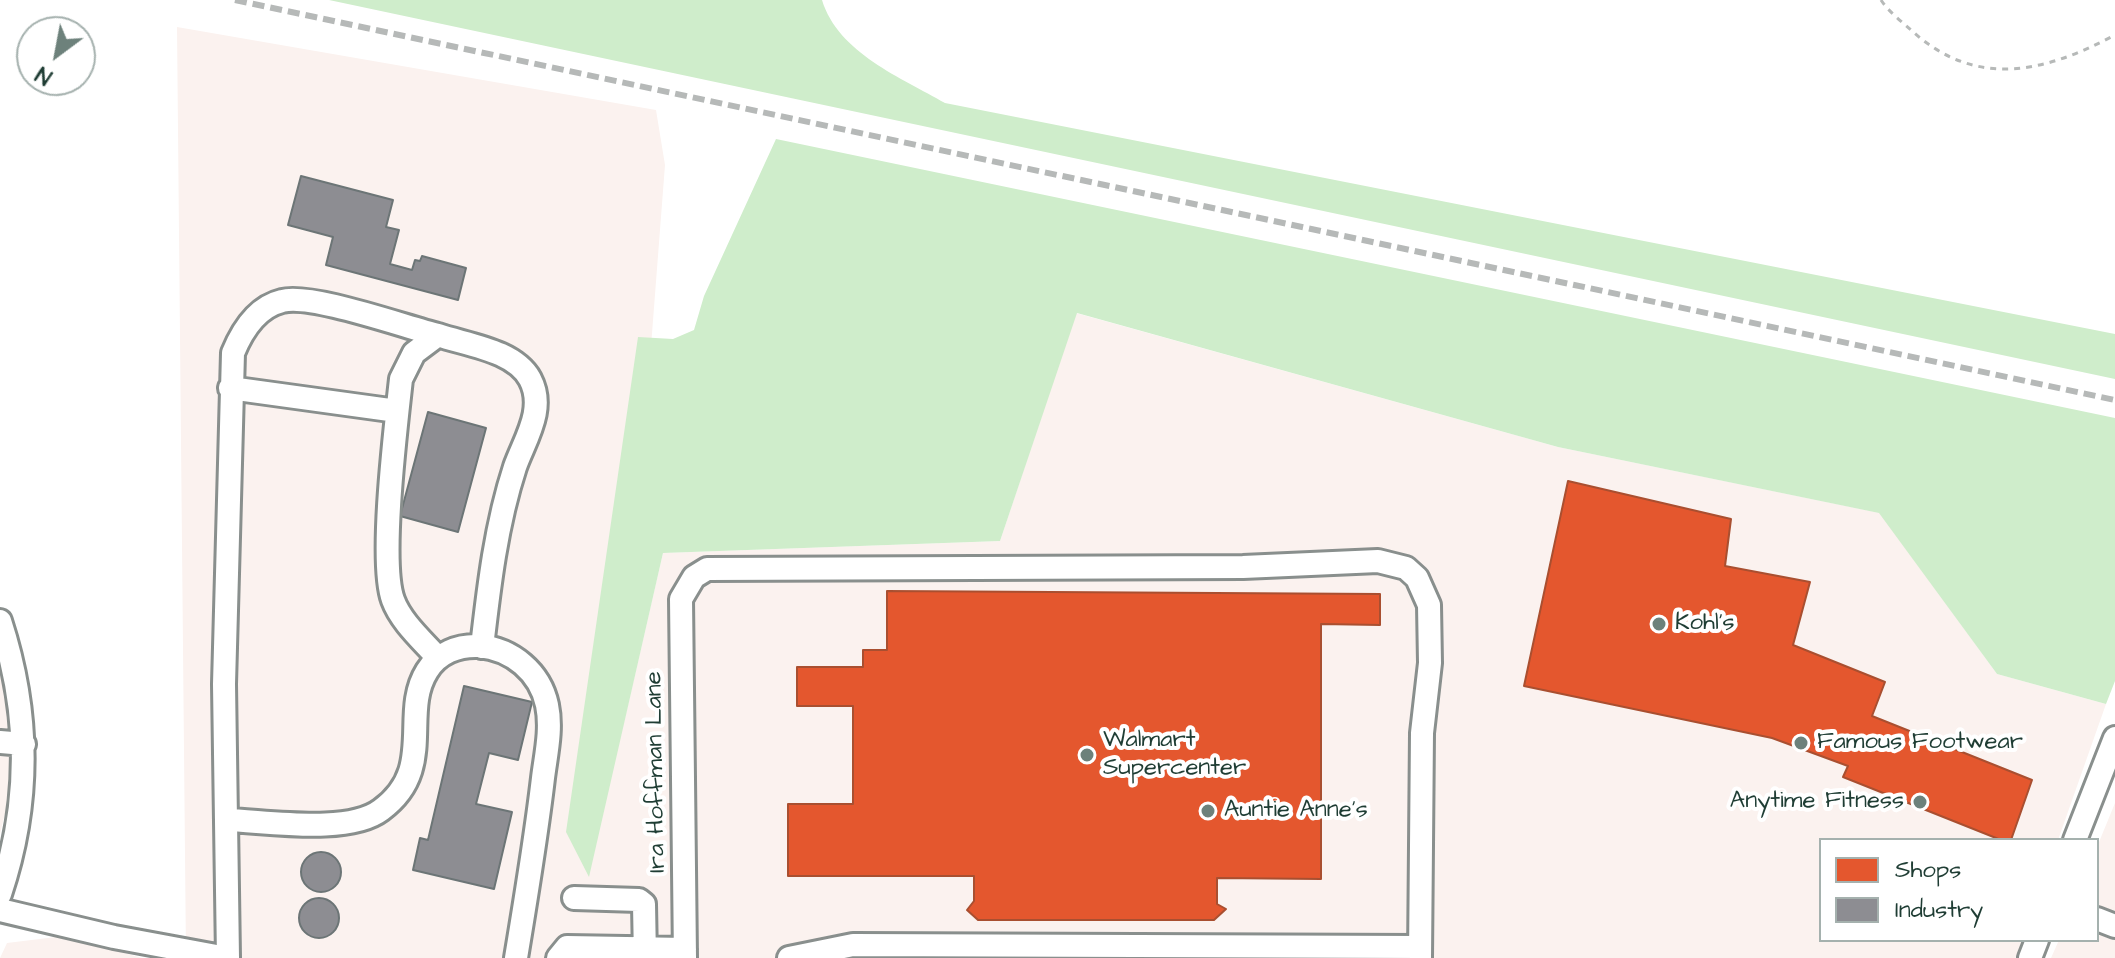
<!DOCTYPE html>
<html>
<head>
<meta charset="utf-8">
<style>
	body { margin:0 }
	#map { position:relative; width:2115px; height:958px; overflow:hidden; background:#fff; font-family:"Architects Daughter",sans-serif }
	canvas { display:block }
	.legend { position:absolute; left:1819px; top:838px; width:280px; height:104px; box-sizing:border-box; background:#fff; border:2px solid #a5b1ae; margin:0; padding:10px 14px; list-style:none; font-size:24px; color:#1f3d34 }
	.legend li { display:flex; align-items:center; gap:16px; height:40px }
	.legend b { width:40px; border:2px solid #a5b1ae }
	.north { position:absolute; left:16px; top:16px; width:80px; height:80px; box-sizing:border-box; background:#fff; border:2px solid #a5b1ae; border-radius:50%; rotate:212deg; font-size:22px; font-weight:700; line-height:32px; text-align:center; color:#1f3d34 }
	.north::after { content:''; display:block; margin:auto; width:28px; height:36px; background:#6d817b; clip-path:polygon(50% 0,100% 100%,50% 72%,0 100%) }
</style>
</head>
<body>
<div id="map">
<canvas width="2115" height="958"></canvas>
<ul class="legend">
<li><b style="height:22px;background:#e4572e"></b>Shops</li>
<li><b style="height:22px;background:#8d8d92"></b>Industry</li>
</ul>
<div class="north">N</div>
</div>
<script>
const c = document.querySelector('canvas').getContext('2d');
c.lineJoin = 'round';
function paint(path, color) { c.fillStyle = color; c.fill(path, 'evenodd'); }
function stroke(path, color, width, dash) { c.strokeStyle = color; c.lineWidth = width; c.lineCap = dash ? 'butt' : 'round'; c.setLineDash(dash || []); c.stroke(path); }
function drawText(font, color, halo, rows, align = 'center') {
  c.font = font + ' "Architects Daughter",sans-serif'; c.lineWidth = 8; c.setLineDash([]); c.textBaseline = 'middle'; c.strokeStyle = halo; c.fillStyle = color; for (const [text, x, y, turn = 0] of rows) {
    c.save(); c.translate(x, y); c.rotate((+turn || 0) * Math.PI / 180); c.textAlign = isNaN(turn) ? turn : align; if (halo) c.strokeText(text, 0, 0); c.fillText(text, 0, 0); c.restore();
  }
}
const built = new Path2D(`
	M177,27L656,110L665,165L621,735L663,553L1000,541L1076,313L1558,447L1880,513L1997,674L2106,704L2058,840H1821V940H2023L2017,958H186Z
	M0,660L8,705L13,780L0,834Z
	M2115,803V958H2051L2059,940H2097V847Z
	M64,936L142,958H0L7,943Z`);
const green = new Path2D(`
	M329,0H822C838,53 902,78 945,103L2115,334V379Z
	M776,139L2115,418V681L2106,704L1997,674L1879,513L1558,447L1077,313L1000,541L663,553L589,877L566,832L638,337L673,339L694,330L704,296Z`);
const shops = new Path2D(`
	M1568,481L1731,519L1725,566L1810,582L1793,645L1885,682L1872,716L2032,780L2011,840H2001L1843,777L1848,766L1772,738L1524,686Z
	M887,591L1380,594V625L1321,624V879L1217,878V904L1226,909L1214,920H978L967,910L974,901V876H788V804H853V706H797V667H863V650H887Z`);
const industry = new Path2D(`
	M301,176L393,200L386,227L399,230L390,264L412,270L415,260L420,261L422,256L466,268L458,300L326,265L333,237L288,225Z
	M428,412L486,428L458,532L400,516Z
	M464,686L532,702L518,760L489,753L476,804L512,812L494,889L413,870L420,838L428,840Z
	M301 872a20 20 0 1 1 40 0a20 20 0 1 1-40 0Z
	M299 918a20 20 0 1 1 40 0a20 20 0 1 1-40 0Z`);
const path = new Path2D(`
	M1881,0C1888,11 1901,21 1911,30C1975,89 2044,73 2115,35`);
const minor = new Path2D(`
	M230,388L397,411
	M0,621C30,713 31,802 0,894
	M438,658C423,641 401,622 393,600C379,562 396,425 401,379L414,353L438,335C467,345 514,350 530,379C546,409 525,439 515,467C496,525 489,586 482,647
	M0,742L24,744
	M226,820C266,821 348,835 381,810C437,769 400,714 427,671C438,653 458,645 479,646C512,649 540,672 547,705C552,729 546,754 543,778C536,838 526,898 516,958
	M2075,840L2115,738
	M574,898L639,900L644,904L645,958
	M0,910L114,937L227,958
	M2097,919L2115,926
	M228,958L224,684L233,353C242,331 257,307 282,301C311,293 405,327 438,335
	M558,958L567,947L685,949
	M685,958L681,599L694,577L707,569L1243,567L1378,561L1406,568L1417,578L1429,605L1430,663L1422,733L1420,958
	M789,958L853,945L1420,947
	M2030,958L2037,940`);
const rail = new Path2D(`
	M235,0L2115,400`);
const markers = [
	[1659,624,8,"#6d817b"],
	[1801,743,8,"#6d817b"],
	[1087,755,8,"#6d817b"],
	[1920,802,8,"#6d817b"],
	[1208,811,8,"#6d817b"]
];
const poiNames = [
	["Kohl's",1675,624],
	["Walmart",1103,741],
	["Supercenter",1103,769],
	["Famous Footwear",1817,743],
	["Anytime Fitness",1904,802,"right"],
	["Auntie Anne's",1224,811]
];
const streetNames = [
	["Ira Hoffman Lane",657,772,-91]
];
paint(built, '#fbf2ef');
paint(green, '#cfedcb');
paint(shops, '#e4572e');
stroke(shops, '#a94f30', 2);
paint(industry, '#8d8d92');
stroke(industry, '#6c7576', 2);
stroke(minor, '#898f8d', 28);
stroke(path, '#b6b9b8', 3, [6, 6]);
stroke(minor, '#fff', 22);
stroke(rail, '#b6b9b8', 6, [12, 6]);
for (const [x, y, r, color] of markers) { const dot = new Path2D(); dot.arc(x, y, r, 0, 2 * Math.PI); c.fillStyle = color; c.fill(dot); stroke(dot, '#fff', 3); }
drawText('24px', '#1f3d34', '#fff', poiNames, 'left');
drawText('24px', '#1f3d34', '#fff', streetNames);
</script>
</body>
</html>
